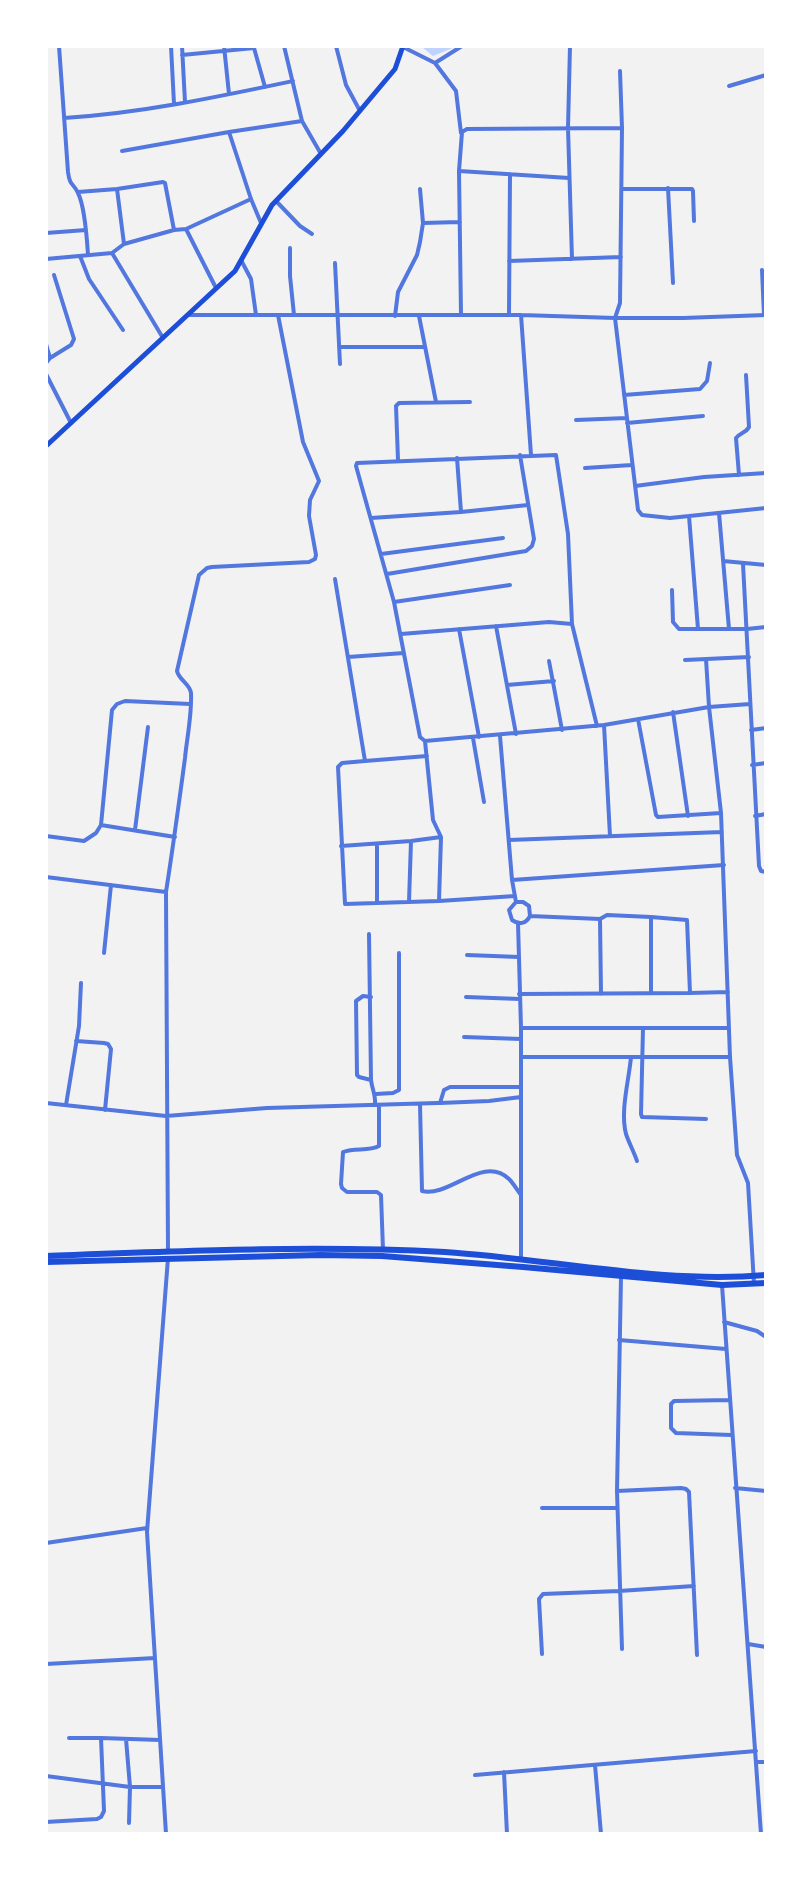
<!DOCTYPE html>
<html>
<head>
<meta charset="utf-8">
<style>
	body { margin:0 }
	#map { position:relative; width:812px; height:1880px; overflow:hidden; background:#f2f2f2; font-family:"Noto Serif",serif }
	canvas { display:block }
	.frame { position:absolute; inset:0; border:48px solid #fff; pointer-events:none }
</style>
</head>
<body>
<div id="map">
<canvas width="812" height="1880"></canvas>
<div class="frame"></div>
</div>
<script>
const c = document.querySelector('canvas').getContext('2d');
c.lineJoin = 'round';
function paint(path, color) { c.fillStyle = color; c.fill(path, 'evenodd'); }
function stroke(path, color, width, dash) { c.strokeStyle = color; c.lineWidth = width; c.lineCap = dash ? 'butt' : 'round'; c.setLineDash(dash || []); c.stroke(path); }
const water = new Path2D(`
	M422,47H455L433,56Z`);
const minor = new Path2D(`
	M59,46L68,172C70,187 73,182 78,193C85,207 87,239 88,255
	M171,46L174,104
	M182,46L185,102
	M224,46L229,94
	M284,46L302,121
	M336,46L346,85L360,111
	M570,46L568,128L572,259
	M403,47L435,63L462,46
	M254,48L265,87
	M182,55L254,48V46
	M435,63L456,91L461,133
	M729,86L766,75
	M64,118C142,113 217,97 293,81
	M229,132L251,199L261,223
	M122,151L229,132L302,121L321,154
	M459,171L569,178
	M668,188L673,283
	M117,189L124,244
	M622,189H692L693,191L694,221
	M78,192L117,189L163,182L165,183L174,230
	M276,201L300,226L312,234
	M423,223L460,222
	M186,229L251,199
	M46,233L86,230
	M290,248V276L294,315
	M112,253L124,244L174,230L186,229L216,288
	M80,256L89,279L123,330
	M46,259L112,253L163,338
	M241,260L251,279L256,315
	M509,261L621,257
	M335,263L340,364
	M762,270L764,315
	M188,315H521L615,318L620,303L622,128L620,71
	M461,315L459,171L462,132L467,129L622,128
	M509,315L510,174
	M521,315L531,455
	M766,315L683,318H615L638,510L642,515L670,518L766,508
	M395,316L398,292L417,255L420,242L423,223L420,189
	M419,316L436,402
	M46,344L50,358L46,363
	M339,347H424
	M50,358L71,345L74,339L54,275
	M46,374L71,423
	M624,395L700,389L707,381L710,363
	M576,420L627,418
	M627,423L703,416
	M457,458L461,512
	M398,460L396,406L399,403L470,402
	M585,468L632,465
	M739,475L736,438C739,433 746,433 749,427L746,375
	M635,486L704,477L766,473
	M719,513L729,629
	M689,516L698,629
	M371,518L461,512L528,505
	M381,554L503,538
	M723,561L766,565
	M743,564L759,866L761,871L766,872
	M387,574L526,551L532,546L534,539L520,455
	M335,579L365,761L342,763L338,767L345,904L439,901L515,896
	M672,590L673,622L679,629H747L766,627
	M394,602L510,585
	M496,626L516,734
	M459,629L479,737
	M401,634L549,622L572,624
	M348,657L404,653
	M706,659L709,707L721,813L730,1057L737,1155L748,1183L754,1284
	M685,660L749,657
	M549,661L562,730
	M507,685L554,681
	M673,712L688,816
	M638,719L656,815L658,817L721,813
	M604,725L610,836
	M751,730L766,728
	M500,736L512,880L516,902
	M473,738L484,802
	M425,741L604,725L709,707L750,704
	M365,761L427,756
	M752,765L766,763
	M755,816L766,814
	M101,825L175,837
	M135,830L148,727
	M46,836L84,841L96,833L101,825L112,710L117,704L125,701L190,704
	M509,840L722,832
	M377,844V903
	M341,846L411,841L441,837
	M46,877L166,892L168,1251
	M512,880L724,865
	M166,892C173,847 179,803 185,758C187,737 192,715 191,693C190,684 179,680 177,671L199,575L207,568L212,567L309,562L315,559L316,555L309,516L310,500L319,481L303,442L278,315
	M439,901L441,837L433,820L425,741L420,737L394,602L356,466L357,463L556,455L568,534L572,624L597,726
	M409,902L411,841
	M530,916L529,906L523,902H516L509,910L512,920C519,925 526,924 530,916L600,919L601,994
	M600,919L607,915L651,917
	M518,923L521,1028V1260
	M369,934L371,1080C372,1089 376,1095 375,1105
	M104,953L111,885
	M467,955L519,957
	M651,993V917L687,920L690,993
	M519,994L690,993L728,992
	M371,997L363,996L356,1001L357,1075L359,1077L371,1080
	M466,997L520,999
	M521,1028H729
	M643,1028L641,1114L642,1117L706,1119
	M464,1037L521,1039
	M76,1041L104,1043L108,1044L111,1049L105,1110
	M521,1057H730
	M631,1057C629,1080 620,1111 626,1134C629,1143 634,1152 637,1161
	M376,1094L393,1093L399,1090V953
	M46,1103L166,1116L267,1108L437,1103H440L444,1090L450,1087H521
	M440,1103L489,1101L521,1097
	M420,1104L422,1191C449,1198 483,1154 509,1179C514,1184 517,1190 521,1195
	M66,1105L79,1026L81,983
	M379,1105V1146C368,1152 355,1147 343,1152L341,1184L342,1188L347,1192H377L381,1195L383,1250
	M621,1277L617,1491L681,1488L686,1489L689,1492L697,1655
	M722,1285L761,1834
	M724,1322L757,1331L766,1337
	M619,1340L726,1349
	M729,1400L674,1401L671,1404V1428L676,1433L731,1435
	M735,1488L766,1491
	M617,1491L622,1649
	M542,1508H617
	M46,1543L147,1528
	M748,1644L766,1647
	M542,1654L539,1599L543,1594L619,1591L694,1586
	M46,1664L155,1658
	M101,1738L160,1740
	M126,1739L130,1787L129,1823
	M756,1762H766
	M595,1765L601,1834
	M504,1772L507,1834
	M475,1775L756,1751
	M46,1776L130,1787H163
	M46,1822L97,1819L101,1817L104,1811L101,1738H69
	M166,1834L147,1532L168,1258`);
const secondary = new Path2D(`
	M46,446L235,271L272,205L343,131L395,69L403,46`);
const primary = new Path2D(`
	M46,1256C179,1251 313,1245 445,1252C552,1259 659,1284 766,1275
	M46,1262L320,1255L382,1256L523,1267L722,1285L766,1283`);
paint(water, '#bfd3fe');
stroke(minor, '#5277de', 4);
stroke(secondary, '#1d4ed8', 5);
stroke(primary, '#1d4ed8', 6);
</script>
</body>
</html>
